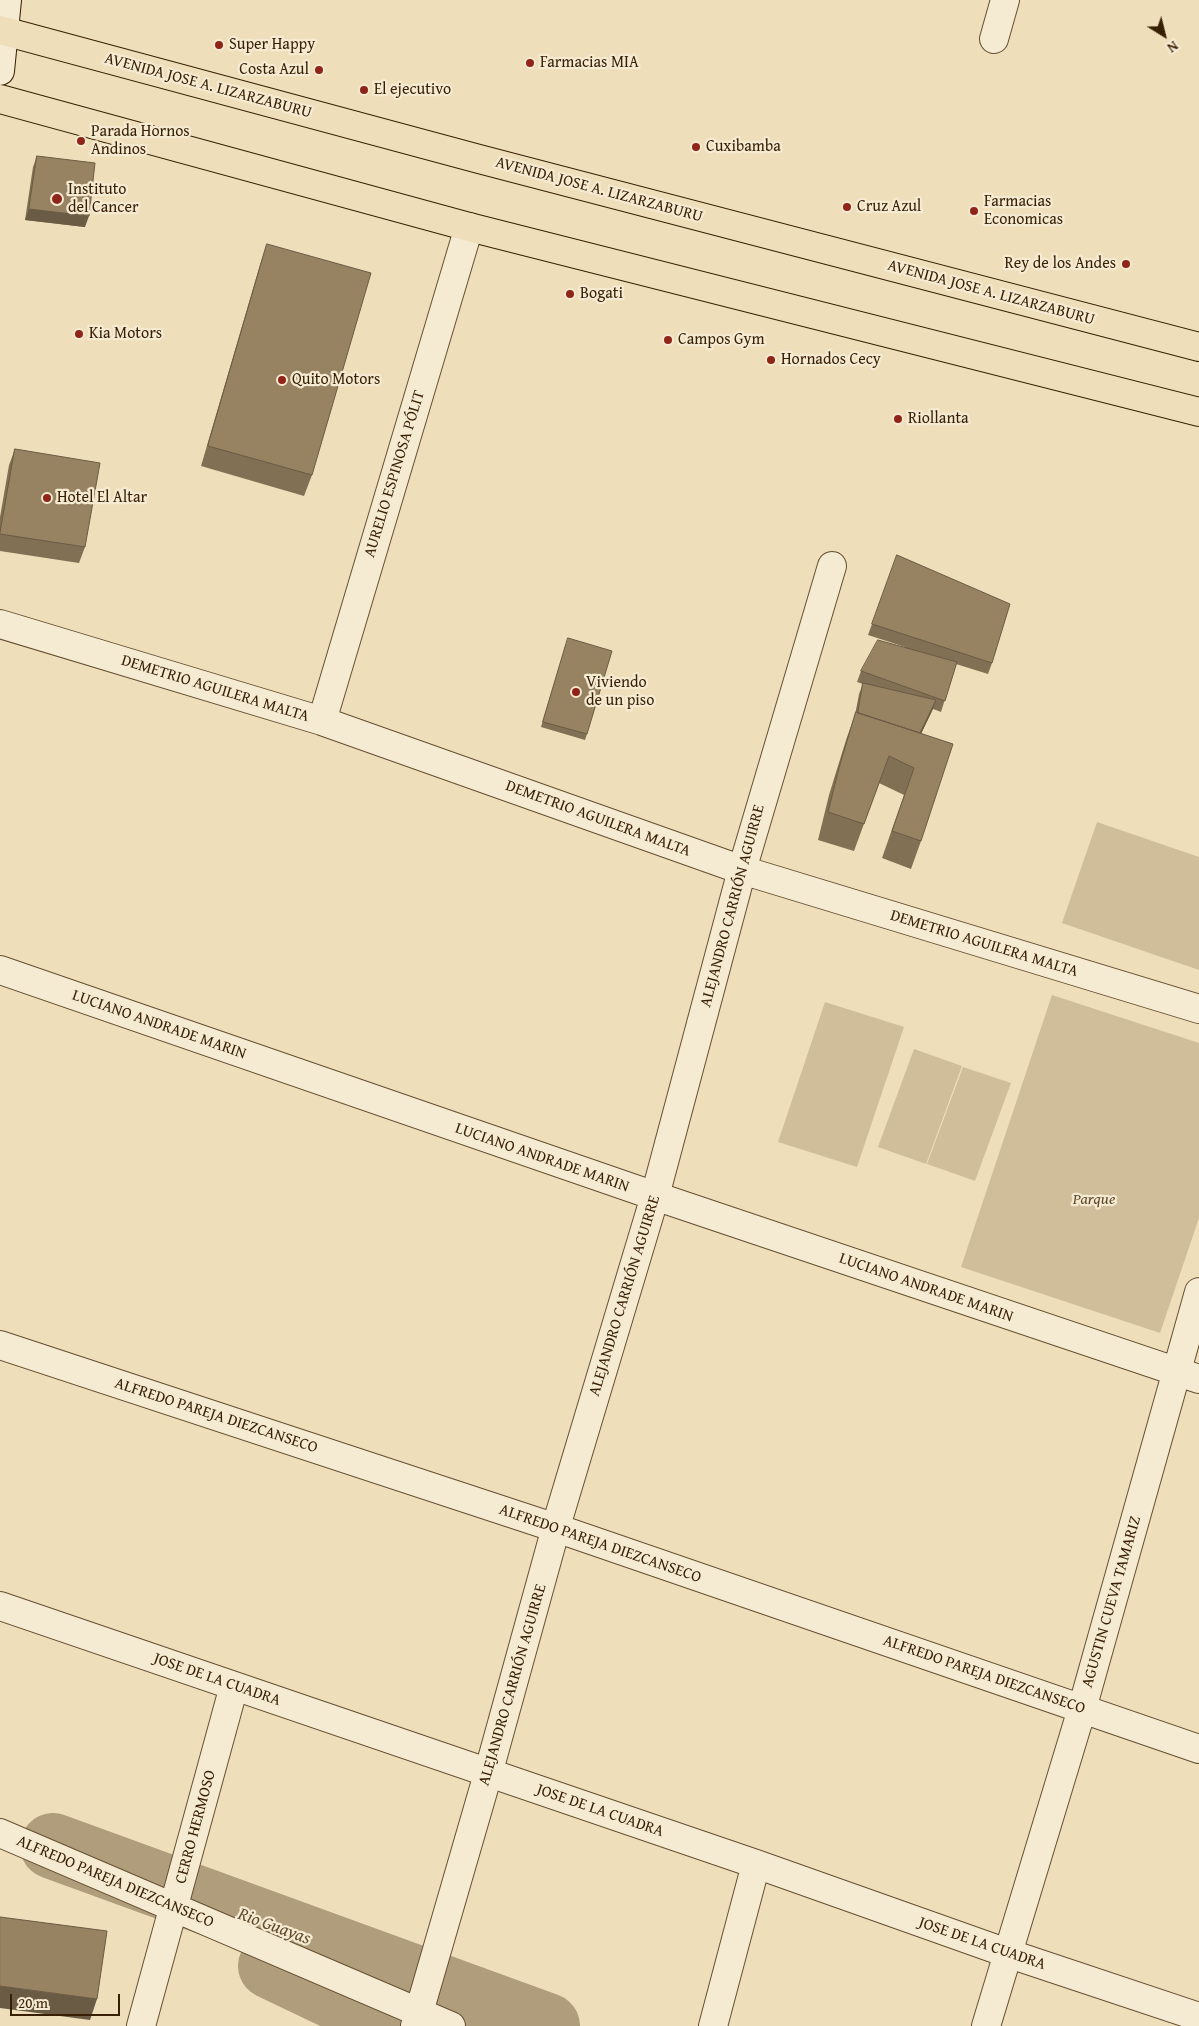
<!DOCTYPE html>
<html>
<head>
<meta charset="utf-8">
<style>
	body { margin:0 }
	#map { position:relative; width:1199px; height:2026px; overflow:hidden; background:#efdeba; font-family:"Gentium Book Plus",serif }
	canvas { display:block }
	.north { position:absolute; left:1139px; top:10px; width:50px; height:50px; -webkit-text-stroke:4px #f5ead2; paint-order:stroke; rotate:144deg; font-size:14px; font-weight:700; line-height:20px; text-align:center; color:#371f03 }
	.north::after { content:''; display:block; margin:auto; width:18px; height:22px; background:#371f03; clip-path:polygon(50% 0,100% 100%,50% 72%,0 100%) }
	.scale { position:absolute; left:10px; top:1994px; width:110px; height:22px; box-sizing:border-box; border:2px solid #371f03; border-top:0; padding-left:6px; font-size:15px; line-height:18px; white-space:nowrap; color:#371f03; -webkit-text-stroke:4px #f5ead2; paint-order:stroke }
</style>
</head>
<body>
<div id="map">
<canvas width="1199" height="2026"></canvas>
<div class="north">N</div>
<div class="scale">20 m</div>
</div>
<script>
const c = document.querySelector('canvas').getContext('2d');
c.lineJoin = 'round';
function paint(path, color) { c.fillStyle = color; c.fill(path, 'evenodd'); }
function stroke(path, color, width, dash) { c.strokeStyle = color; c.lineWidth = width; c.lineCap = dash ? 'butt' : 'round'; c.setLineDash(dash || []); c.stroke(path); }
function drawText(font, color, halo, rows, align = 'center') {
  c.font = font + ' "Gentium Book Plus",serif'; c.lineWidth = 4.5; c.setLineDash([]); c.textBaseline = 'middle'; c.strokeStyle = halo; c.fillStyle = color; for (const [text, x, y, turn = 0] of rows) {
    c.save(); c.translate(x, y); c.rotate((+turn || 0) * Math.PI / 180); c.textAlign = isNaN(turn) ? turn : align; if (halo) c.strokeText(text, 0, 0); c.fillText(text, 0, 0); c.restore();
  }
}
const green = new Path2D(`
	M1097,822L1199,857V970L1062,923Z
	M1052,995L1199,1043V1218L1160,1333L961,1267Z
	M825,1002L904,1027L857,1167L778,1142Z
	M914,1049L962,1066L926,1164L878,1147Z
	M963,1067L1011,1083L975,1181L927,1164Z`);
const river = new Path2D(`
	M53,1846L547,2026
	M271,1966L395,2025`);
const street = new Path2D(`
	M994,39L1005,0
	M0,624L322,721L742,870L1199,1009
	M322,721L469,227
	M0,970L655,1196L1199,1379
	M0,1345L556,1528L1199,1749
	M0,1606L756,1864L1007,1953L1199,2017
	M0,1833L451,2026
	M141,2026L234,1686
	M415,2026L488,1774L560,1513L655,1196L742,870L832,566
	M713,2026L756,1864
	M986,2026L1082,1709L1199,1292`);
const secondary = new Path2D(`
	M0,71L7,0`);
const primary = new Path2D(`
	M0,30L479,159L1199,347
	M0,99L469,227L1199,412`);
const wall = new Path2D(`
	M37,156L85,227L25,220L33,167Z
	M267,244L312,475L304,496L201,466L260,265Z
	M15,449L85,547L79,563L0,551V517L9,465Z
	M897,555L992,663L988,674L956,664L941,712L933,709L921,734V841L911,869L882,858L904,795L879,783L854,851L818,840L829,795L846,740L855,715L859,694L863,684L857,682L861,671L905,647L868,635Z
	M566,644L587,734L585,740L541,727Z`);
const shadedWall = new Path2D(`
	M29,209L89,216L85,227L25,220Z
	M936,700L932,711L914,748L918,737Z
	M0,1986L97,1999L90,2020L0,2008Z`);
const building = new Path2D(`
	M37,156L95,163L89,216L29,209Z
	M267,244L371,273L312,475L208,446Z
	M15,449L100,463L85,547L0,534Z
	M897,555L1010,604L992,663L872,624Z
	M568,638L612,651L587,734L543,722Z
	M878,640L957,662L945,701L861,671Z
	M863,683L936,700L920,733L858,713Z
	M856,712L953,744L921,841L892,831L914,768L889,756L864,824L828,812L839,768Z
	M0,1917L107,1931L97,1999L0,1986Z`);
const markers = [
	[219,45,5,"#8f2418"],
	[530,63,5,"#8f2418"],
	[319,70,5,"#8f2418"],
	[364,90,5,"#8f2418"],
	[81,141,5,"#8f2418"],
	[696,147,5,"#8f2418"],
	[57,199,6,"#8f2418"],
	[847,207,5,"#8f2418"],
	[974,211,5,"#8f2418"],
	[1126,264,5,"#8f2418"],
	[570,294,5,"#8f2418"],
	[79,334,5,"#8f2418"],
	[668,340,5,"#8f2418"],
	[771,360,5,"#8f2418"],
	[282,380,5,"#8f2418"],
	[898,419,5,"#8f2418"],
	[47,498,5,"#8f2418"],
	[576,692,5,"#8f2418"]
];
const poiNames = [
	["Super Happy",229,45],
	["Farmacias MIA",540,63],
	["Costa Azul",309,70,"right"],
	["El ejecutivo",374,90],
	["Parada Hornos",91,132],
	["Andinos",91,150],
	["Cuxibamba",706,147],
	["Instituto",68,190],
	["del Cancer",68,208],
	["Farmacias",984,202],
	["Economicas",984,220],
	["Cruz Azul",857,207],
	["Rey de los Andes",1116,264,"right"],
	["Bogati",580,294],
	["Kia Motors",89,334],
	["Campos Gym",678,340],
	["Hornados Cecy",781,360],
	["Quito Motors",292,380],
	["Riollanta",908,419],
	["Hotel El Altar",57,498],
	["Viviendo",586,683],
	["de un piso",586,701]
];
const streetNames = [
	["AVENIDA JOSE A. LIZARZABURU",208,86,15],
	["AVENIDA JOSE A. LIZARZABURU",599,190,15],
	["AVENIDA JOSE A. LIZARZABURU",991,293,15],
	["AURELIO ESPINOSA PÓLIT",395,474,-73],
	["DEMETRIO AGUILERA MALTA",215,689,17],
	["DEMETRIO AGUILERA MALTA",598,819,20],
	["ALEJANDRO CARRIÓN AGUIRRE",733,906,-75],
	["DEMETRIO AGUILERA MALTA",984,944,17],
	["LUCIANO ANDRADE MARIN",159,1025,19],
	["LUCIANO ANDRADE MARIN",542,1158,19],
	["LUCIANO ANDRADE MARIN",926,1288,19],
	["ALEJANDRO CARRIÓN AGUIRRE",625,1296,-73],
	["ALFREDO PAREJA DIEZCANSECO",216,1416,18],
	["ALFREDO PAREJA DIEZCANSECO",600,1544,19],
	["AGUSTIN CUEVA TAMARIZ",1112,1602,-74],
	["ALFREDO PAREJA DIEZCANSECO",984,1675,19],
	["JOSE DE LA CUADRA",217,1680,19],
	["ALEJANDRO CARRIÓN AGUIRRE",513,1685,-74],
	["JOSE DE LA CUADRA",600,1811,19],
	["CERRO HERMOSO",196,1827,-75],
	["ALFREDO PAREJA DIEZCANSECO",115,1882,23],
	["JOSE DE LA CUADRA",982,1944,19]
];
const parkNames = [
	["Parque",1094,1200]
];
const waterNames = [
	["Rio Guayas",274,1927,20]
];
paint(green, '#d0be9b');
stroke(river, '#b09d7c', 66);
stroke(street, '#654f31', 30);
stroke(secondary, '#371f03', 30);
stroke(primary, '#371f03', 30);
stroke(street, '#f5ead2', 28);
stroke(secondary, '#f5ead2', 28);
stroke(primary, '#efdeba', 28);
paint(wall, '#827054');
paint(shadedWall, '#6a5b45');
paint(building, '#978262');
stroke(building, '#6a5b45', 1);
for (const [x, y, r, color] of markers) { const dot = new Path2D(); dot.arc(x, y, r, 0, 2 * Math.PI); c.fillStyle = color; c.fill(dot); stroke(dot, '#f5ead2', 2); }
drawText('16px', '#371f03', '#f5ead2', poiNames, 'left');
drawText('16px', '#371f03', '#f5ead2', streetNames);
drawText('italic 16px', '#5d4729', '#f5ead2', parkNames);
drawText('italic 18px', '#614b2d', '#f5ead2', waterNames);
</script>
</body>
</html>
